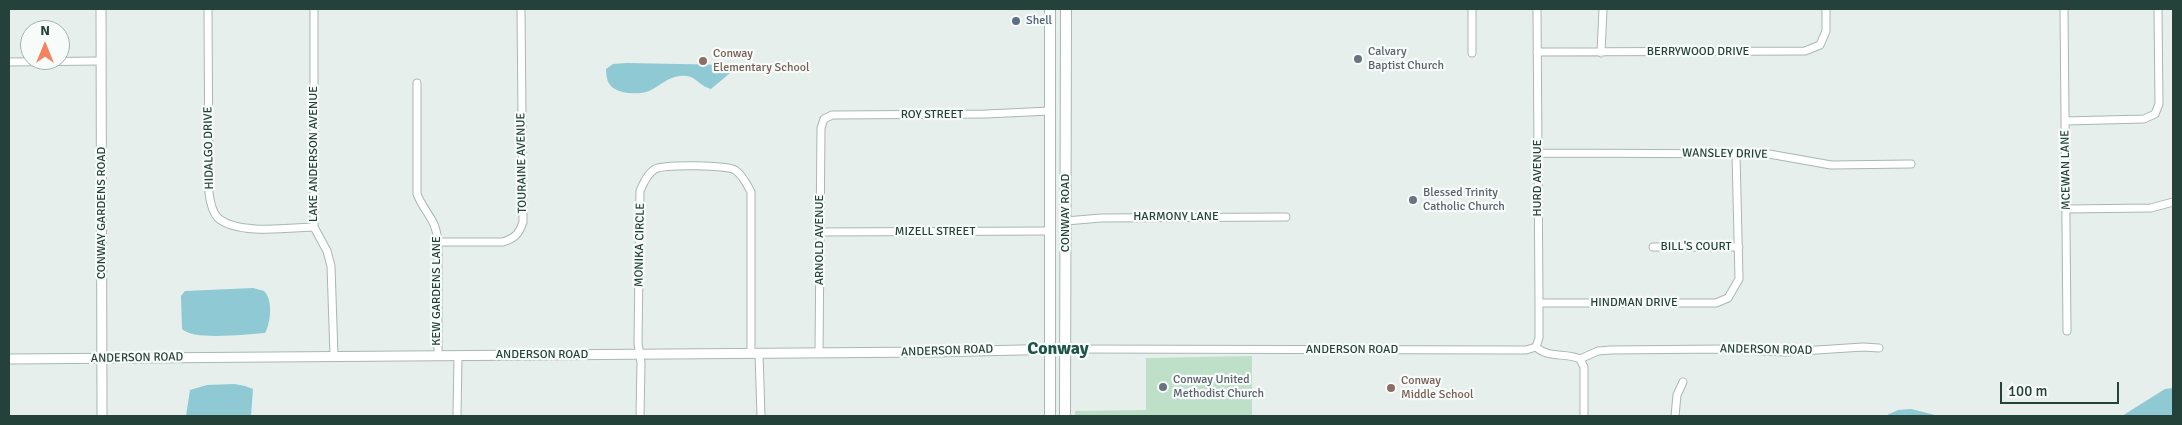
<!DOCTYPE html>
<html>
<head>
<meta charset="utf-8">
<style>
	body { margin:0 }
	#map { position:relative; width:2182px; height:425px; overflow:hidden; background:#e6efeb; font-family:Signika,sans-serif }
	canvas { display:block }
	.frame { position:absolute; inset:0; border:10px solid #24423a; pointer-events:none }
	.north { position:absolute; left:20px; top:20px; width:50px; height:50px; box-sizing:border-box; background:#f7fbf9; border:1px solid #a3b1ad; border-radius:50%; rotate:0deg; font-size:14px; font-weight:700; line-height:20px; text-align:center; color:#24423a }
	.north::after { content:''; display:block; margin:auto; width:18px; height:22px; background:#f4845f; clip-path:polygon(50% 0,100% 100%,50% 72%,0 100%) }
	.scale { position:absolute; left:2000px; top:382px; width:119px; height:22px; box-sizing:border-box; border:2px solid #24423a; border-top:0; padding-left:6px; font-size:15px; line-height:18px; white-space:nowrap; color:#24423a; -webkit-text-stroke:4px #f7fbf9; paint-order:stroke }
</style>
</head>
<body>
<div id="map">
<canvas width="2182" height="425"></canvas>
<div class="frame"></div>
<div class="north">N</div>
<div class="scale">100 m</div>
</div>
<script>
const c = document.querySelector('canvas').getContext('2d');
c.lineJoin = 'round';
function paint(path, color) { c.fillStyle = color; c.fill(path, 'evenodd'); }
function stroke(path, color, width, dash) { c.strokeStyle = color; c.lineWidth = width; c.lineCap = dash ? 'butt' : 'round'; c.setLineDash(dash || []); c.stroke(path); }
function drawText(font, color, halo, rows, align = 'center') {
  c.font = font + ' Signika,sans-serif'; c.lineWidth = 4.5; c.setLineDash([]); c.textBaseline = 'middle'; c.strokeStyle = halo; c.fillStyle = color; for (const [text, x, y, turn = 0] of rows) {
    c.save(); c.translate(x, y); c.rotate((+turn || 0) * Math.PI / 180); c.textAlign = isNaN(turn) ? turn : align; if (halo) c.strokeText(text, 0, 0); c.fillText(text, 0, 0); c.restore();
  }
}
const green = new Path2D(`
	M1252,356V416H1075V411L1146,410V358Z`);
const water = new Path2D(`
	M627,63L729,65L730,73L711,89C697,85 696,74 680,76C668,77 660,86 649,91C639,95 620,94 612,87C607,83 606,75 606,69L613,64Z
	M253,288L264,291C273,299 271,323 265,333C247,334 193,341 182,329L181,296L185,291Z
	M234,384L245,386L253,389L251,416H186L190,390L207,385Z
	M2173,388V416H2122L2165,389Z
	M1911,409L1939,416H1885L1898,410Z`);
const minor = new Path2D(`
	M208,9L209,193C210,201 212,212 218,218C238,235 288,228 314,227
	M314,9V227L327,251L331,266L334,356
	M1472,9V53
	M2064,9L2067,331
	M1537,52L1805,51L1820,45L1826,31V9
	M1601,53L1603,9
	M9,62L101,61
	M417,83V194C425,214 436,218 438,242V355
	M2065,121L2144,119L2155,114L2159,104L2158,9
	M1538,153L1769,154L1831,165L1911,164
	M2066,209L2151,208L2173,202
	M1066,221L1101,218L1286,217
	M819,232L1050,231
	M438,242H503C515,238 519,234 523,222L521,9
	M1653,247H1739
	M1539,303H1716L1728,298L1739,279L1736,154
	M1536,347L1539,338V303L1537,9
	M1536,347C1549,359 1565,352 1580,359
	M1065,349L1526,350L1536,347
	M759,353L761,416
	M819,353L821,128L824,119L832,115L986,114L1050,111
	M1580,359L1598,351L1611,350L1722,349L1786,352L1863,347L1879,348
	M1580,359L1584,367V416
	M457,416L458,355
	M640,416L641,363L638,343L640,191C643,184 647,174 655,169C665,164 726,165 735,170C743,175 747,185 751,192V353
	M1675,416L1677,395L1683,382`);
const tertiary = new Path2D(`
	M101,9L102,416
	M9,359L932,352L1065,349`);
const secondary = new Path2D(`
	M1050,416V9
	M1065,416L1066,9`);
const markers = [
	[1016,21,5,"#5c6f8a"],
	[1358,59,5,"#6b7280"],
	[703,61,5,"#8d6e63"],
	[1413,200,5,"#6b7280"],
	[1163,387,5,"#6b7280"],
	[1391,388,5,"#8d6e63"]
];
const serviceNames = [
	["Shell",1026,21]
];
const worshipNames = [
	["Calvary",1368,52],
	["Baptist Church",1368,66],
	["Blessed Trinity",1423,193],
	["Catholic Church",1423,207],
	["Conway United",1173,380],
	["Methodist Church",1173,394]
];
const streetNames = [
	["BERRYWOOD DRIVE",1698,52],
	["ROY STREET",932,115],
	["HIDALGO DRIVE",209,148,-91],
	["LAKE ANDERSON AVENUE",314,154,-90],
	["WANSLEY DRIVE",1725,154,1],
	["TOURAINE AVENUE",522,163,-91],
	["MCEWAN LANE",2066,170,-91],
	["HURD AVENUE",1538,178,-90],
	["CONWAY GARDENS ROAD",102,213,-90],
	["CONWAY ROAD",1066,213,-90],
	["HARMONY LANE",1176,217],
	["MIZELL STREET",935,232],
	["ARNOLD AVENUE",820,240,-90],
	["MONIKA CIRCLE",640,245,-89],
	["BILL'S COURT",1696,247],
	["KEW GARDENS LANE",437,291,-90],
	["HINDMAN DRIVE",1634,303],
	["ANDERSON ROAD",1352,350],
	["ANDERSON ROAD",1766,350,1],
	["ANDERSON ROAD",947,351,-2],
	["ANDERSON ROAD",542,355],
	["ANDERSON ROAD",137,358,-1]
];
const educationNames = [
	["Conway",713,54],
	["Elementary School",713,68],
	["Conway",1401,381],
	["Middle School",1401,395]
];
const districtNames = [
	["Conway",1058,349]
];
paint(green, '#bfe0c8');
paint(water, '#8ec9d4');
stroke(minor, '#a8b8b2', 9);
stroke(tertiary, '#a8b8b2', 11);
stroke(secondary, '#a4bbb3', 12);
stroke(minor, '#fff', 7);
stroke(tertiary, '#fff', 9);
stroke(secondary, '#fff', 10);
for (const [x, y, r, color] of markers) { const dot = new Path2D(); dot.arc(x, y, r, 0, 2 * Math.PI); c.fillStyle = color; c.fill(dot); stroke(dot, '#f7fbf9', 2); }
drawText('12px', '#4e5e75', '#f7fbf9', serviceNames, 'left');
drawText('12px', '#5b616d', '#f7fbf9', worshipNames, 'left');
drawText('12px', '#24423a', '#f7fbf9', streetNames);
drawText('12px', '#785e54', '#f7fbf9', educationNames, 'left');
drawText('bold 18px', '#1f5548', '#f7fbf9', districtNames);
</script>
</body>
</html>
